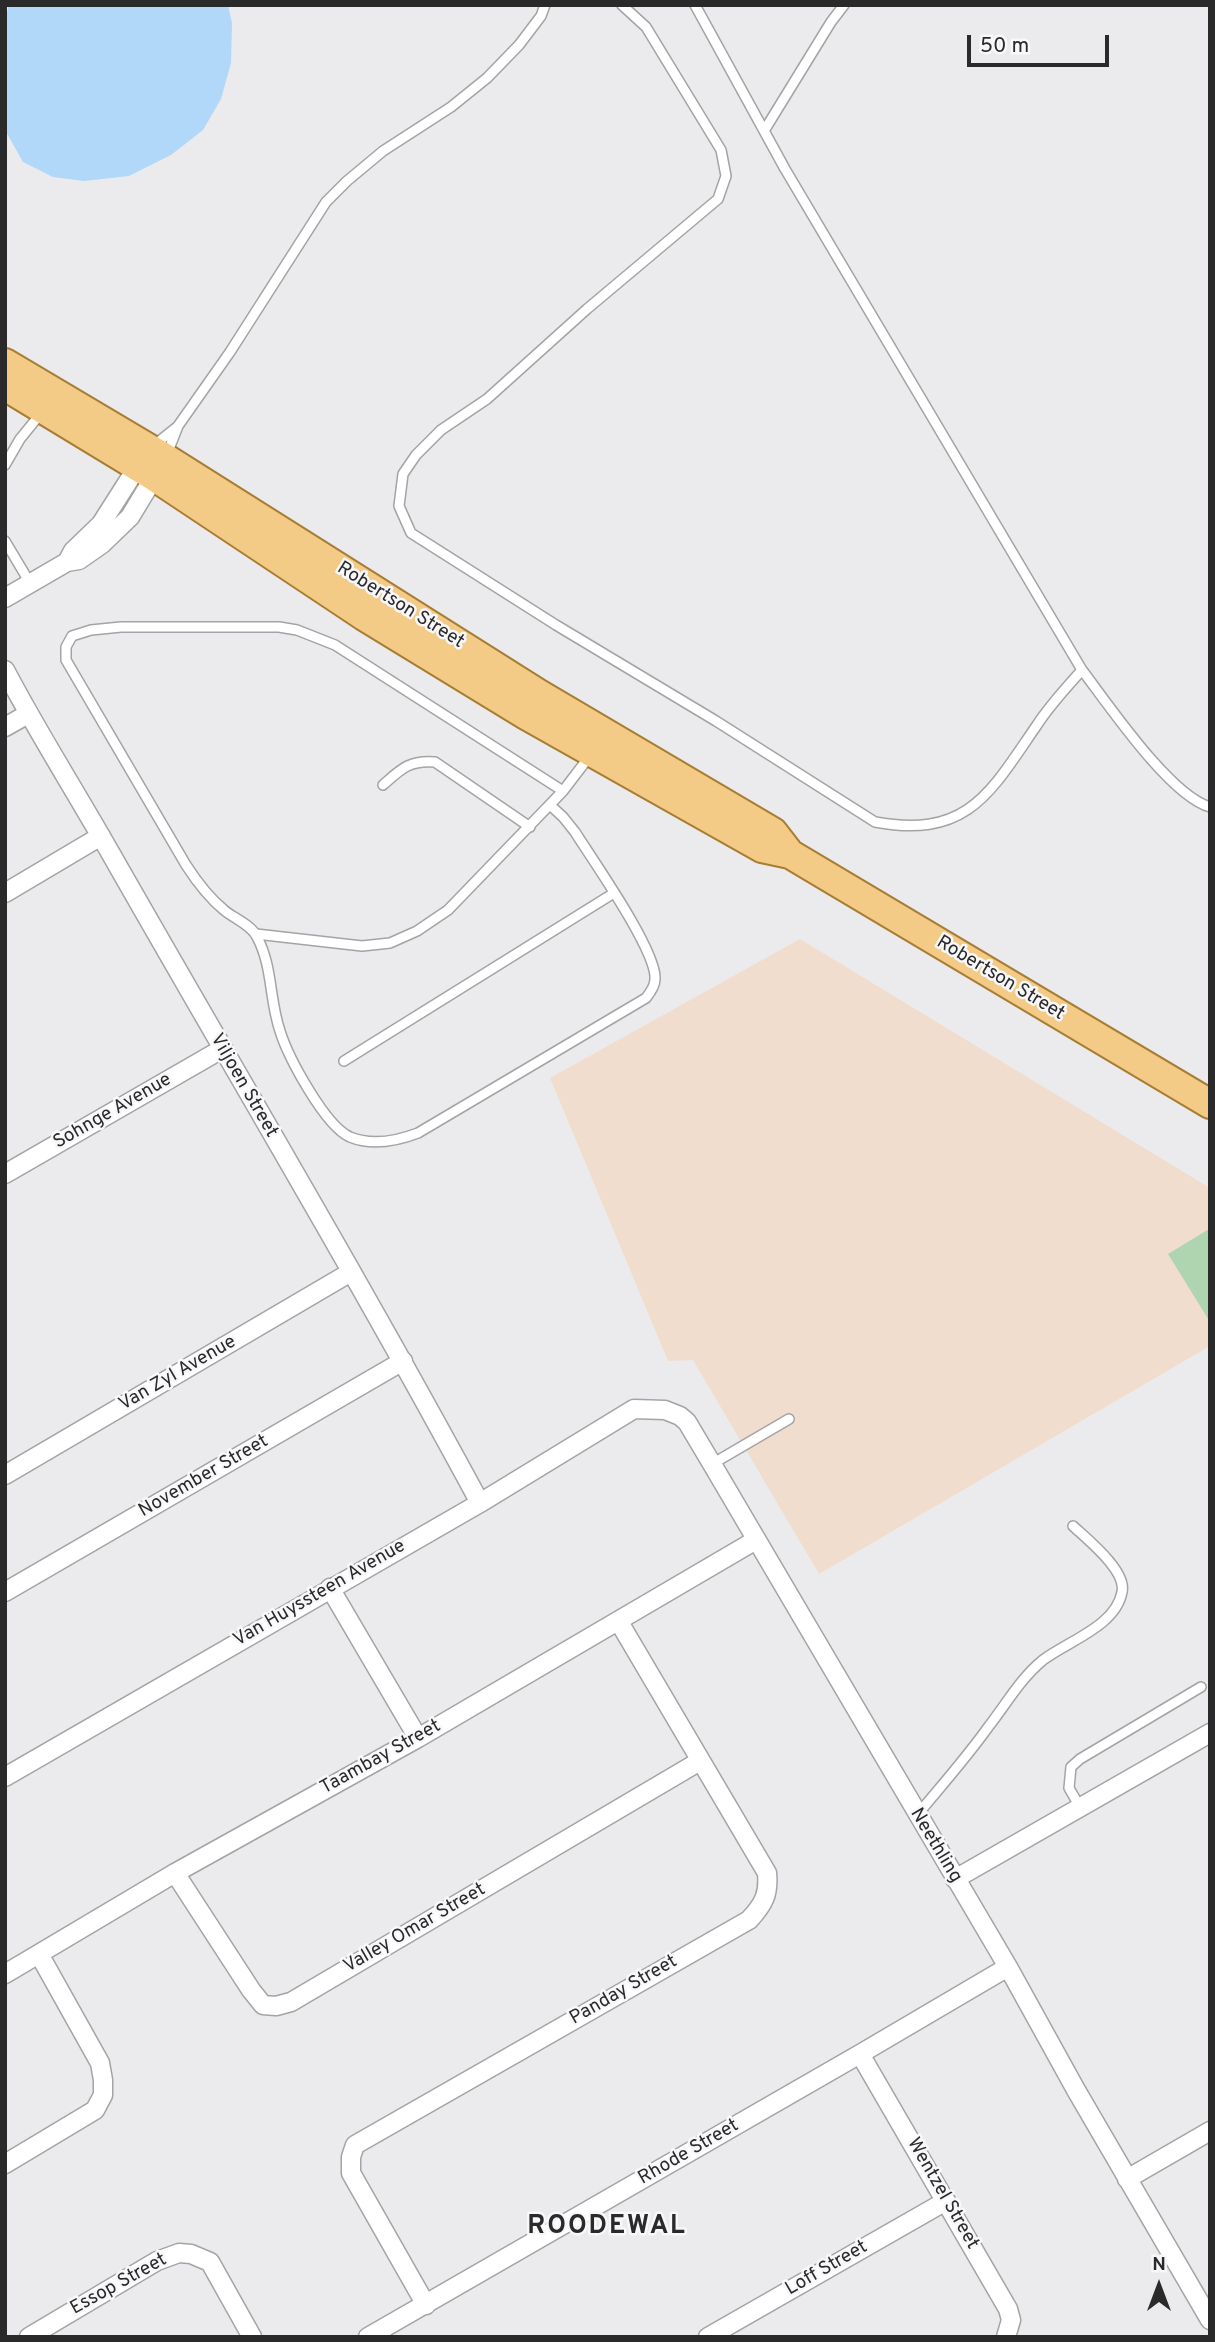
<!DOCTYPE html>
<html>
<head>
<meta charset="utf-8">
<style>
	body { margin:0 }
	#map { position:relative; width:1215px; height:2342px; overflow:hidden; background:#ebebed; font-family:Overpass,sans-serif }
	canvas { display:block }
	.frame { position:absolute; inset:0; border:7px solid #2a2a2b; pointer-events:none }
	.north { position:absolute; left:1124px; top:2251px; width:70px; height:70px; -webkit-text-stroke:5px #f8f8fa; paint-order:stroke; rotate:0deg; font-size:19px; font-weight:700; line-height:28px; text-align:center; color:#2a2a2b }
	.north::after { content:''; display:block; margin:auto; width:24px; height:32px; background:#2a2a2b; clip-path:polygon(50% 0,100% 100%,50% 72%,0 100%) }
	.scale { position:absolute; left:967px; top:35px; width:142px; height:32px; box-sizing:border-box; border:4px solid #2a2a2b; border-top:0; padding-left:9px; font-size:21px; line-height:24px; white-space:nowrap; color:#2a2a2b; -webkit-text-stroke:5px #f8f8fa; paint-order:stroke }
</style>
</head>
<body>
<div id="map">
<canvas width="1215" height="2342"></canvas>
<div class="frame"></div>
<div class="north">N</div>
<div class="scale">50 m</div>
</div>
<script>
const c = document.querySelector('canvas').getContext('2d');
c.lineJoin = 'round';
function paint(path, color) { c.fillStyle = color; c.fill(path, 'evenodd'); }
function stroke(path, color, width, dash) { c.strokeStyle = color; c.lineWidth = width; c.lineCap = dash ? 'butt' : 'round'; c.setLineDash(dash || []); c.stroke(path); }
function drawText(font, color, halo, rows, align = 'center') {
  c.font = font + ' Overpass,sans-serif'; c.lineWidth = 5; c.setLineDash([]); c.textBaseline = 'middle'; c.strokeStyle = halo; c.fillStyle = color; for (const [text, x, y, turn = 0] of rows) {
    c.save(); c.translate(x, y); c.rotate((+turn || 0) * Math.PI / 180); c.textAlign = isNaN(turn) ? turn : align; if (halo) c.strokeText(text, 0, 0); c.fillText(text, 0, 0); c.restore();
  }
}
const education = new Path2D(`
	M800,939L1210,1188V1346L819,1574L693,1360L668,1361L550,1078Z`);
const green = new Path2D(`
	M1209,1229L1210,1231V1322L1168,1254Z`);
const water = new Path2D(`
	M9,5H228L232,23L231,63L221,99L203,130L171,155L129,176L84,181L53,177L23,162L5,130V20Z`);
const lane = new Path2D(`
	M622,5L646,27L721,150L726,176L718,199L587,309L487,399L441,430L416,455L403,474L399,506L411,533L422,540L556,625L716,721L875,822C968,839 990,793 1037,725C1050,705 1066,688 1082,670
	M695,5L785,169L1082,670C1108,704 1170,796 1210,807
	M764,131L831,22L844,5
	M152,447L177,427
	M167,454L178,426L230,352L326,202L347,181L383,151L451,107L487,78L519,45L541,16L545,5
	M5,465L20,439L42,412
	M5,541L30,583
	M383,785C401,769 409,760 435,762L530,827
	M550,805L563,817L575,832C592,859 657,951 655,979C655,986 650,993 646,998L418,1133C397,1141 372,1146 350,1137C325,1126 288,1057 280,1031C269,999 273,967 257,937C252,925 233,918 224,910C208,897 197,882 186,865L66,660V647L72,636L91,630L121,627H279L297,630L335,645L563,791L589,757
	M256,934L362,946L390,943L417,931L448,910L563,791
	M344,1061L614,893
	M712,1464L789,1419
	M1080,1807L1069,1788L1071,1767L1080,1759L1201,1687
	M918,1814C942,1785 967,1757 989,1726C1007,1703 1020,1679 1043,1660C1068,1641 1116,1626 1122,1592C1127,1571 1087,1539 1073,1526`);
const street = new Path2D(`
	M67,562L73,551L101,524L143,458
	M5,598L67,562L79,560L102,544L130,517L159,469
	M5,670C38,733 76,792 111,854C234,1070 362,1284 480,1503
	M5,727L28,714
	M5,893L101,836
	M5,1174L222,1049
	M5,1475L351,1272
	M330,1588L418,1738
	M5,1592L403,1361
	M5,1777L480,1503L634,1409L665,1410L680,1416L687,1422L712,1464L1008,1967L1076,2090L1210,2320
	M175,1873L251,1990L263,2005L276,2006L291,2002L700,1761
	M955,1879L1210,1733
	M5,1974L175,1873L418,1738L756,1540
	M860,2054L1008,2309L1011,2320L1006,2337
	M5,2164L95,2110L103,2095V2080L100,2063L39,1954
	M1127,2179L1210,2131
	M426,2305L351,2173V2157L355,2145L749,1920C764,1904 769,1894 767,1873L619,1622
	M29,2337L157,2261L179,2253L191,2254L210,2262L252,2337
	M368,2337L860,2054L1008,1967
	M708,2337L946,2201`);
const primary = new Path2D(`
	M5,363L165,458L539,694L773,832L790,854
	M5,386L155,477L364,616L526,715L762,848L790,854L1210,1104`);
const streetNames = [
	["Robertson Street",400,606,32],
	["Robertson Street",1000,979,31],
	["Viljoen Street",243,1086,60],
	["Sohnge Avenue",113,1112,-30],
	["Van Zyl Avenue",178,1374,-30],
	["November Street",204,1477,-30],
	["Van Huyssteen Avenue",320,1594,-30],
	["Taambay Street",381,1758,-29],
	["Neethling",935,1846,59],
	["Valley Omar Street",415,1929,-30],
	["Panday Street",624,1991,-30],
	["Rhode Street",689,2153,-30],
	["Wentzel Street",942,2194,60],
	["Loff Street",827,2269,-30],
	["Essop Street",119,2285,-29]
];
const districtNames = [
	["ROODEWAL",607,2228]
];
paint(education, '#f1ddce');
paint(green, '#afd5b0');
paint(water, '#b1d8f8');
stroke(lane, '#a4a4a6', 12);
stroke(street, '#a4a4a6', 21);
stroke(primary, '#a77d32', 32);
stroke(lane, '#fff', 9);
stroke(street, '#fff', 18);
stroke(primary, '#f3cb86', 28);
drawText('19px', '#2a2a2b', '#f8f8fa', streetNames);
c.letterSpacing = '2px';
drawText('bold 26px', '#2a2a2b', '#f8f8fa', districtNames);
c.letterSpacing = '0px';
</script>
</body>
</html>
